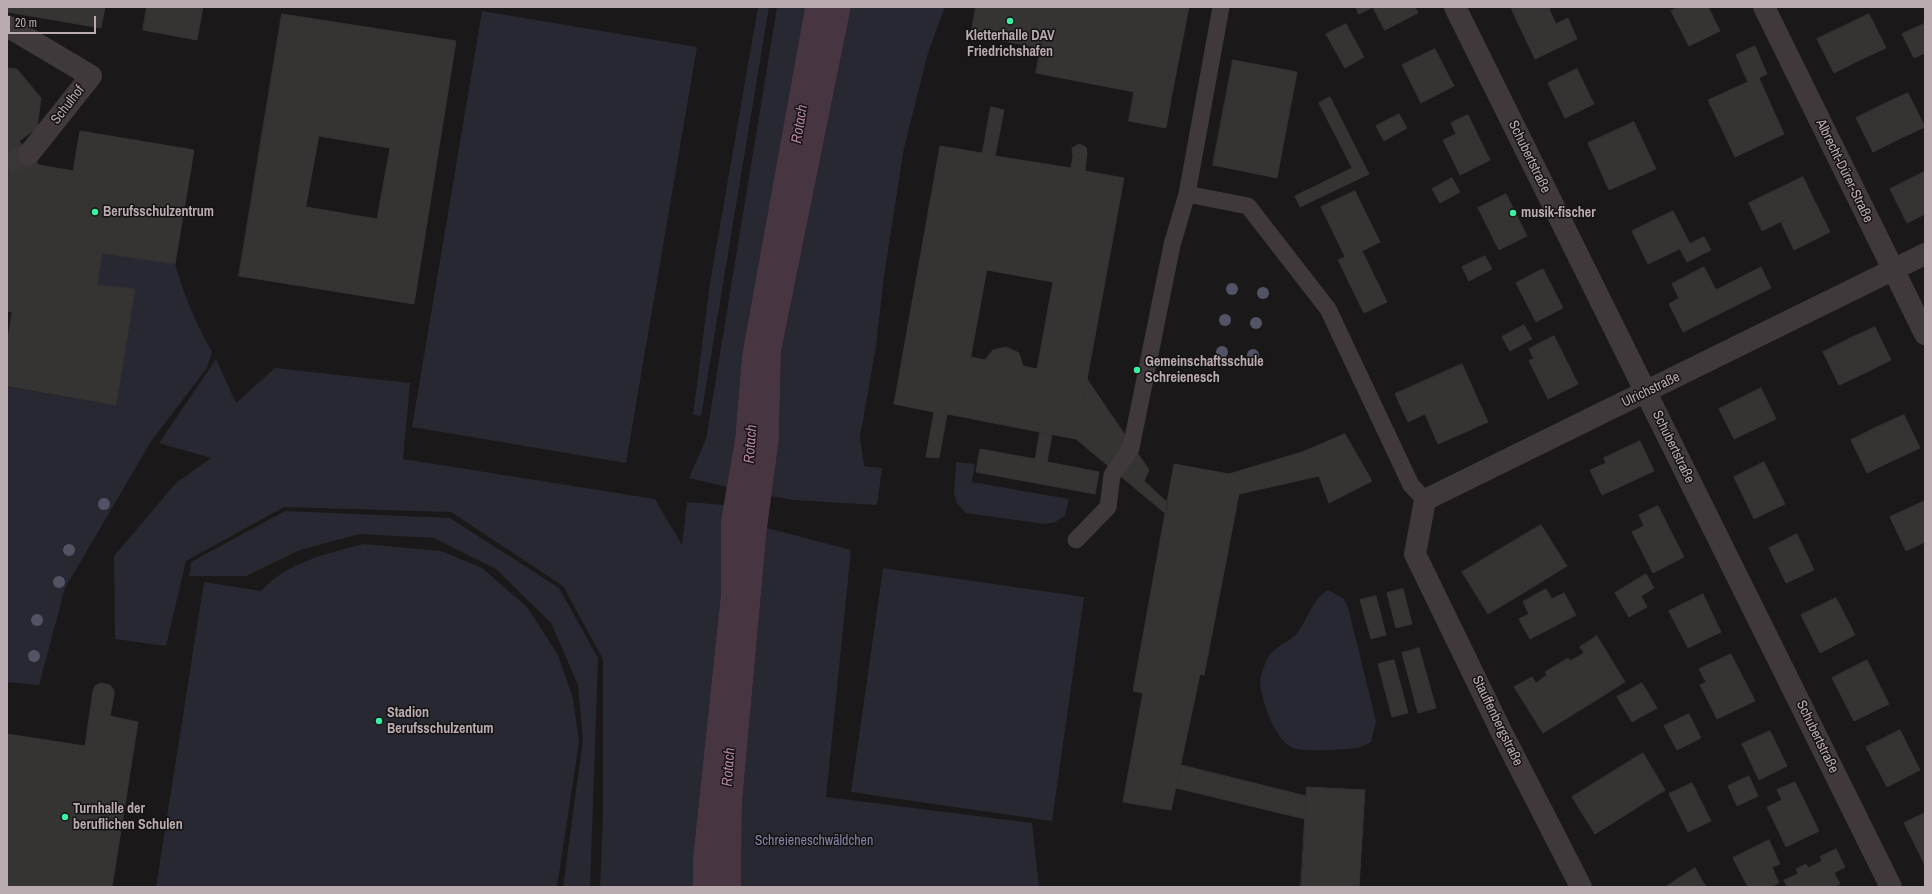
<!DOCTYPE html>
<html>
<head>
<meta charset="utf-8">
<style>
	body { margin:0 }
	#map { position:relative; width:1932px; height:894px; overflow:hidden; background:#1a1818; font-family:"Archivo Narrow",sans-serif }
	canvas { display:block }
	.frame { position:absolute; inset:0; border:8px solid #baabb1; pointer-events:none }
	.scale { position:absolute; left:8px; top:16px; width:88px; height:18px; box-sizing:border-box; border:2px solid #baabb1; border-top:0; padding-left:5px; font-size:12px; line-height:14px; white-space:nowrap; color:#baabb1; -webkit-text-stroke:3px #151313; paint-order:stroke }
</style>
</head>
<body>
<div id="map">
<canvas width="1932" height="894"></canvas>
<div class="frame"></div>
<div class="scale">20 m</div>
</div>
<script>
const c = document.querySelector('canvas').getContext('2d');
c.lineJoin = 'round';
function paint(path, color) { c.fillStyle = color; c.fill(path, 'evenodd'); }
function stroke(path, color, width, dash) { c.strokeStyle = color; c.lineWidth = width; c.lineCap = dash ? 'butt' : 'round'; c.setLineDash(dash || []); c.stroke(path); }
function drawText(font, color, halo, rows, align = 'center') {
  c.font = font + ' "Archivo Narrow",sans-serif'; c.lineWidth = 3; c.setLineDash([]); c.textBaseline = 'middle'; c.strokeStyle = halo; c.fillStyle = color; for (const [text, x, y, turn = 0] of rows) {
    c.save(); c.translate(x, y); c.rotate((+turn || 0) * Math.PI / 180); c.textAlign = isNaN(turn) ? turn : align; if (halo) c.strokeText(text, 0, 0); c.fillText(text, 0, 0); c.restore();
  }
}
const green = new Path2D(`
	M758,7H769L701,416L693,415L710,283Z
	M777,7H805L742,355L735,439L727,487L689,478L706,439Z
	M851,7H945L928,53L904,148L884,276L876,346L860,437L864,466L882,468L877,505L793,500L771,496L779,439L781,352Z
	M482,11L697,47L626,463L412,427Z
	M102,253L175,264C185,297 195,322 212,352L207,368L152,440L65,588L39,685L7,682V387L116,405L135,289L97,285Z
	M216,359L236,403L275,368L410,383L403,459L655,499L682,545L687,502L724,505L721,593L693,857V887H600L603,816V659L563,586L451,512L284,507L186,561L166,646L115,639L114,556L176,483L211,458L159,443Z
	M956,462L975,464L972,482L1069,499L1065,516L1055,522L1045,524L966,513L956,502L954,491Z
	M285,511L450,518L559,588L598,658L590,887H563L583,739L578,685L551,623L496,569L434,538L360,534L300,550L246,576H189L191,562Z
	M767,528L851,550L826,797L1032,823L1039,887H741L742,803Z
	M363,544L441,551L482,568L527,607L558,655L573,699L579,742L557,887H156L204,582L261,591C289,561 324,555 363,544Z
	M883,568L1084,597L1052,821L851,792Z
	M1328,590L1343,598L1348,607L1376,721L1371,742C1367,744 1363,746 1360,747C1351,750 1301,752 1293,748C1275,741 1261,699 1260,682C1260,677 1263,669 1265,664C1271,646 1289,644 1299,631C1308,617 1314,598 1328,590Z`);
const water = new Path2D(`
	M805,7H851L781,352L779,439L767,528L742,803L741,887H693V857L721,593V521L735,439L742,355Z`);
const building = new Path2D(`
	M7,7H105L101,28L7,12Z
	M147,7H203L197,40L143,30Z
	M976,7H1049L1041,48L971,35Z
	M1049,7H1189L1171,99L1036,73Z
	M1356,7H1373L1359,14Z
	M1373,7H1415L1418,13L1385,30Z
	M1511,7H1553L1518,23Z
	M1679,7H1708L1720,31L1689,46L1671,11Z
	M1549,9L1556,24L1568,18L1577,39L1535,59L1518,23Z
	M282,14L456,41L414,304L239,276ZM319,136L390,148L377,219L306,207Z
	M1869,14L1886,48L1860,60L1844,26Z
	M1346,24L1364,57L1345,68L1326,34Z
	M1924,24L1925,53L1914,58L1902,34Z
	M1844,26L1860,60L1834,73L1817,39Z
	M1755,46L1767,74L1759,78L1771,105L1721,127L1708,100L1748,82L1736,55Z
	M1435,49L1454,86L1421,103L1402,65Z
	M1233,60L1297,72L1277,178L1213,165Z
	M7,68L17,69L41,98L37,128L19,141L39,165L73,171L80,131L194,150L175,264L102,253L97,285L135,289L116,405L7,386V345L12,312L7,311Z
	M1577,69L1594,104L1565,118L1548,83Z
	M1134,92L1171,99L1166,128L1129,121Z
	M1908,93L1925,127L1899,139L1882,105Z
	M1330,97L1369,174L1300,207L1295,196L1352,168L1319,103Z
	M1771,105L1784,134L1735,157L1721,127Z
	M1882,105L1899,139L1873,152L1856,118Z
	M991,107L1004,110L995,156L1071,168L1073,157L1072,148L1079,144L1086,147L1087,153L1085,171L1124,178L1076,439L947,414L939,458L926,457L934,412L894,404L940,146L982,153ZM987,270L1053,282L1037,369L1023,366L1019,353L1006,347L993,350L985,360L971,357Z
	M1399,114L1407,128L1384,141L1376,126Z
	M1468,115L1490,160L1460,175L1443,140L1456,134L1451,123Z
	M1634,122L1656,169L1609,190L1588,143Z
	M1925,172V194L1916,176Z
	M1916,176L1925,194V214L1907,223L1890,189Z
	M1803,177L1816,204L1762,231L1749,203Z
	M1452,178L1460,192L1440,203L1432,189Z
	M1355,191L1380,242L1362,251L1387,302L1364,313L1338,260L1345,257L1321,207Z
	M1506,194L1527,236L1499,250L1478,208Z
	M1816,204L1830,232L1794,250L1781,222Z
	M1673,211L1690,244L1648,264L1632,231Z
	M1704,237L1711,250L1687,262L1680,249Z
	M1485,256L1492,269L1469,281L1462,267Z
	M1704,267L1716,290L1761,267L1771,288L1683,332L1669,304L1679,298L1672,284Z
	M1543,269L1563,308L1536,322L1516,283Z
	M1524,325L1532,339L1510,351L1502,337Z
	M1875,327L1891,360L1865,373L1849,339Z
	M1554,336L1559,346L1534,359L1529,349Z
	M1849,339L1865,373L1839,385L1823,352Z
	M1559,346L1578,384L1548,399L1529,361Z
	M1462,364L1488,422L1438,444L1425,414L1408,422L1395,394Z
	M1087,379L1149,470L1144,481L1168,503L1166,514L1076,439Z
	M1761,388L1776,419L1734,439L1719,409Z
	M1904,415L1920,448L1894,460L1877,427Z
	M1877,427L1894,460L1867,473L1851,440Z
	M1040,432L1052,435L1047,462L1099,472L1095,494L976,472L980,449L1035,459Z
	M1345,434L1372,481L1329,503L1319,476L1239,494L1204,675L1200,674L1171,810L1123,802L1143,693L1133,691L1174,464L1229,474L1302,452Z
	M1640,441L1654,471L1602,495L1590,470L1606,463L1604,458Z
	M1764,462L1785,504L1754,519L1734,477Z
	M1925,501V524L1916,505Z
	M1916,505L1925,524V542L1906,551L1890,517Z
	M1658,506L1684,557L1653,573L1632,532L1644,526L1639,515Z
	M1541,525L1567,566L1528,590L1502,548Z
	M1797,534L1814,570L1786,583L1769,548Z
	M1502,548L1528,590L1488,614L1462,572Z
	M1646,574L1654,588L1641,596L1647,607L1629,617L1615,593Z
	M1403,589L1412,624L1396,628L1387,593Z
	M1546,589L1552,599L1564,593L1576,615L1530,639L1519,619L1529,614L1523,602Z
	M1703,594L1721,632L1688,648L1669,611Z
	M1376,596L1386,635L1371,639L1360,600Z
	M1836,598L1855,635L1820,653L1801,615Z
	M1597,636L1625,682L1543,733L1514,687L1532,677L1536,683L1547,675L1545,672L1568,658L1570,661L1584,653L1580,647Z
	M1419,648L1436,708L1418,713L1402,653Z
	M1731,654L1755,701L1717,719L1700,685L1706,682L1699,669Z
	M1394,660L1408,713L1392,717L1378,664Z
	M1867,660L1889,704L1854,721L1832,678Z
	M101,683L110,685L114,690V695L110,716L138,722L112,887H7V734L85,746L93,691L95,686Z
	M1642,683L1657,708L1632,722L1617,697Z
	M1689,714L1701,738L1677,750L1664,726Z
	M1900,730L1920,770L1887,787L1866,747Z
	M1770,731L1787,766L1759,780L1742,744Z
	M1643,753L1665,790L1595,834L1572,797Z
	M1181,765L1306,796L1305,819L1176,788Z
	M1749,776L1758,796L1737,806L1728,786Z
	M1795,782L1819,831L1786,847L1767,807L1782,800L1777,790Z
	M1692,783L1711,821L1688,832L1669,794Z
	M1307,787L1365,790L1359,887H1301Z
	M1925,813V862L1924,863L1904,823Z
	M1769,840L1780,864L1772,867L1779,883L1770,887H1748L1733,858Z
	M1836,849L1845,867L1834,873L1840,884L1834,887H1787L1784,880L1798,874L1796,869L1806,864L1808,868L1822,861L1820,857Z
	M1695,868L1706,887H1665Z`);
const pedestrianTunnel = new Path2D(`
	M7,165L29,154`);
const service = new Path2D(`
	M1221,7L1187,194L1248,206L1328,309L1411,485L1425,500
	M1076,540L1108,507L1112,475L1131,448L1172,245L1187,194`);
const pedestrian = new Path2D(`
	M7,26L91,76L29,154`);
const minor = new Path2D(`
	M1455,7L1891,887
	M1764,7L1925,334
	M1581,887L1501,731L1415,554L1425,500L1925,254`);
const trees = [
	[1232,289],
	[1263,293],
	[1225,320],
	[1256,323],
	[1222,352],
	[1253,355],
	[104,504],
	[69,550],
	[59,582],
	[37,620],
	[34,656]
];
const markers = [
	[1010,21,4,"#3af0a2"],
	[95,212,4,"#3af0a2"],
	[1513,213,4,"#3af0a2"],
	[1137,370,4,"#3af0a2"],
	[379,721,4,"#3af0a2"],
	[65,817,4,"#3af0a2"]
];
const poiNames = [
	["Kletterhalle DAV",1010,36,"center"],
	["Friedrichshafen",1010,52,"center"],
	["Berufsschulzentrum",103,212],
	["musik-fischer",1521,213],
	["Gemeinschaftsschule",1145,362],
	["Schreienesch",1145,378],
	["Stadion",387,713],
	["Berufsschulzentum",387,729],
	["Turnhalle der",73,809],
	["beruflichen Schulen",73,825]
];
const streetNames = [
	["Schulhof",68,105,-52],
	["Schubertstraße",1529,157,64],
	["Albrecht-Dürer-Straße",1844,171,64],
	["Ulrichstraße",1651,390,-26],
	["Schubertstraße",1673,447,64],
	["Stauffenbergstraße",1497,721,64],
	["Schubertstraße",1817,737,64]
];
const parkNames = [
	["Schreieneschwäldchen",814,841]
];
const waterNames = [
	["Rotach",800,124,-81],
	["Rotach",751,444,-86],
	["Rotach",729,767,-86]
];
paint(green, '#282832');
paint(water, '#473541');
paint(building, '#363333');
stroke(building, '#363233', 1);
stroke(pedestrianTunnel, '#3a3537', 22, [22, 11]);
stroke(service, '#3f393b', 17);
stroke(pedestrian, '#3f393b', 22);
stroke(minor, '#3f393b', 22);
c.fillStyle = '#535366';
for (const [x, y] of trees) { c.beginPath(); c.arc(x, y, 6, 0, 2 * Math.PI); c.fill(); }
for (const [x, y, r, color] of markers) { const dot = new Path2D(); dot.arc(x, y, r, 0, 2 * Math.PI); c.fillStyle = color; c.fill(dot); stroke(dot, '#151313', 1.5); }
drawText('bold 14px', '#baabb1', '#151313', poiNames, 'left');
drawText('14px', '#baabb1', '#151313', streetNames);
drawText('14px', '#8283a5', '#151313', parkNames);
drawText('italic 15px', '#b482a1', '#151313', waterNames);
</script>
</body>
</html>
